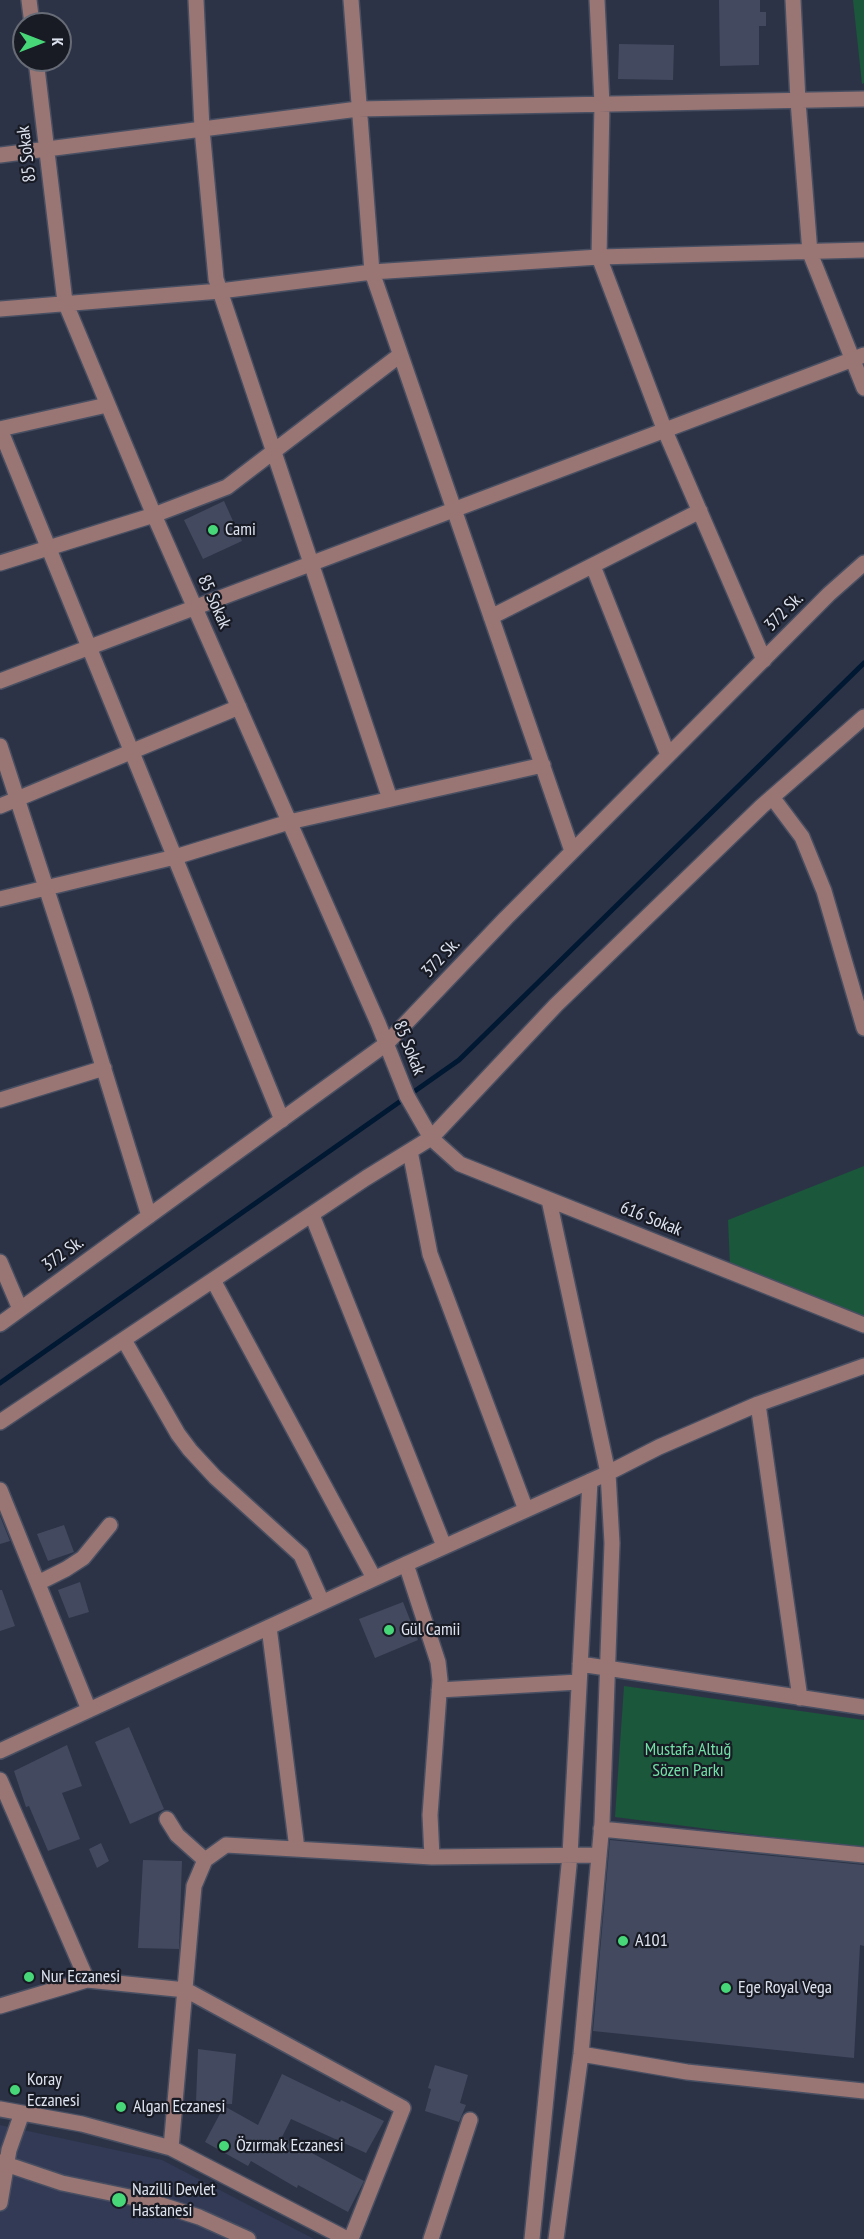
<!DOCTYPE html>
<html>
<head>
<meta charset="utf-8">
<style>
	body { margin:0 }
	#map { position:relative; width:864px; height:2239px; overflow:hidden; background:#2c3347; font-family:"PT Sans Narrow",sans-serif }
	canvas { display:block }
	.north { position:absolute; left:12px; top:12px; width:60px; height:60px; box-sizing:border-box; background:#181b24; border:2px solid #676b75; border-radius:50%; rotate:90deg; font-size:16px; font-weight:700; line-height:24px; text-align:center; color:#dde2ef }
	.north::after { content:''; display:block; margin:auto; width:21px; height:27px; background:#47d779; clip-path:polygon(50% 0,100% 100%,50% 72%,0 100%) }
</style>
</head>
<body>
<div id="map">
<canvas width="864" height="2239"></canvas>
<div class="north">K</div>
</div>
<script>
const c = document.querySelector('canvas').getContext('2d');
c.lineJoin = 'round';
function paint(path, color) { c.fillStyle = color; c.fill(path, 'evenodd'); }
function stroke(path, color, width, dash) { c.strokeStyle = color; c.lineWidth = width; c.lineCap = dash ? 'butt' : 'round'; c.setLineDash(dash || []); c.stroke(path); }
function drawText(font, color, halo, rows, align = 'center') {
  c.font = font + ' "PT Sans Narrow",sans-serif'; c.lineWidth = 4.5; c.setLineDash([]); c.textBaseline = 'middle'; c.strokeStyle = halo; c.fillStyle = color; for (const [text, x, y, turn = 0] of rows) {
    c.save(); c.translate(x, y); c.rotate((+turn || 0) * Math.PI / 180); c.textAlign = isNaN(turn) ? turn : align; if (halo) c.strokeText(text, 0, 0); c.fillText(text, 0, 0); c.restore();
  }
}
const built = new Path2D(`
	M0,2125L162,2160L314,2239H0Z`);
const green = new Path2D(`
	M853,0H864V83L862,84Z
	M864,1166V1320L730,1265L728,1220Z
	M624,1686L864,1720V1849L615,1817Z`);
const stream = new Path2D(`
	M0,1383L459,1060L864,663`);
const building = new Path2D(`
	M719,0H760V12H766V26H759V65L720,66Z
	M619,44L674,45L673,80L618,79Z
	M224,501L242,541L203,559L184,520Z
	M0,1516L10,1541L0,1544Z
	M64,1525L74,1552L48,1561L37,1534Z
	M80,1582L89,1612L69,1618L58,1590Z
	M0,1590H2L15,1626L0,1631Z
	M403,1602L418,1640L375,1658L359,1619Z
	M129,1727L164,1809L130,1824L95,1742Z
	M67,1745L82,1786L62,1793L80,1839L48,1851L29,1806L26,1807L14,1771Z
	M610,1840L864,1865V1946L860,1945L854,2058L593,2031Z
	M101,1843L109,1861L97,1868L89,1849Z
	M143,1860L182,1861L179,1949L138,1948Z
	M198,2049L236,2054L232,2104L196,2103Z
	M435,2065L468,2075L460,2103L466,2105L459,2122L425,2111L431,2089L428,2088Z
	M282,2074L340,2102L341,2100L384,2121L366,2153L291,2119L282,2137L364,2181L348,2212L298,2185L297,2188L251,2161L248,2166L205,2142L224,2106L258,2125Z`);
const minor = new Path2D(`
	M29,0L32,24
	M196,0L202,129L216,279L390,799
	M351,0L372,272L572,851
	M597,0L602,104L599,257L665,431L764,660
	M793,0L798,101L810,253L864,388
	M36,60L65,302L154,515L378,1023L407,1096L431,1138L460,1164L864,1325
	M0,155L358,109L864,99
	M0,309L220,291L372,272L599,257L864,250
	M0,429L282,1120
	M0,429L107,405
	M0,563L154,515L227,487L400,355
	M593,566L668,755
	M491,617L700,511
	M0,681L864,355
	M0,746L81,995L149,1216
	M772,797L802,837L824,891L864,1028
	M0,806L239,707
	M0,899L175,857L289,822L543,765
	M0,1100L104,1068
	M410,1151L430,1254L526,1510
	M549,1200L608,1473L612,1543L602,1823L581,2054L556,2239
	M312,1215L444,1546
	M0,1262L20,1309
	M213,1280L374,1578
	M0,1324L386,1044L506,918L829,594L864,563
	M124,1340L178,1434L190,1450L215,1477L301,1555L322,1602
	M758,1404L800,1698
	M0,1422L366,1178L431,1138L556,1005L762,806L864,717
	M0,1490L89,1710
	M406,1564L438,1662L440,1680L430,1815L432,1857
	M38,1583L66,1569L83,1558L110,1525
	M269,1627L297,1849
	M580,1664L864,1707
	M439,1690L579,1682
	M0,1751L406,1564L608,1473L659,1447L758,1404L864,1366
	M0,1780L87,1980
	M167,1819L177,1835L205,1860
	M601,1829L864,1855
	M0,2006L87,1980L186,1990L403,2108L351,2239
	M581,2054L687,2072L864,2091
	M0,2109L82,2124L171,2148L347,2239
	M171,2148L194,1886L205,1860L226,1845L432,1857L599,1855
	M0,2162L62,2183L149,2201L199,2217L248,2239
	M0,2203L9,2150L22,2113
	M431,2239L470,2120
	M532,2239L570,1855L590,1481`);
const markers = [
	[213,530,6,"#47d779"],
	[389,1630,6,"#47d779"],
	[623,1941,6,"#47d779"],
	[29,1977,6,"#47d779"],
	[726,1988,6,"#47d779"],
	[15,2090,6,"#47d779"],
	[121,2107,6,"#47d779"],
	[224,2146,6,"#47d779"],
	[119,2200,8,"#47d779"]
];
const streetNames = [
	["85 Sokak",27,154,-97],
	["85 Sokak",214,602,66],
	["372 Sk.",784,612,-45],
	["372 Sk.",441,958,-47],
	["85 Sokak",409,1048,68],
	["616 Sokak",651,1219,22],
	["372 Sk.",63,1254,-36]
];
const poiNames = [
	["Cami",225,530],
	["Gül Camii",401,1630],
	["A101",635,1941],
	["Nur Eczanesi",41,1977],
	["Ege Royal Vega",738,1988],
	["Koray",27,2080],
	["Eczanesi",27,2101],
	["Algan Eczanesi",133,2107],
	["Özırmak Eczanesi",236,2146],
	["Nazilli Devlet",132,2190],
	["Hastanesi",132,2211]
];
const parkNames = [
	["Mustafa Altuğ",688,1750],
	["Sözen Parkı",688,1771]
];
paint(built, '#323a55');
paint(green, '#1b573a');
stroke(stream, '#001832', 5);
paint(building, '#434a5f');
stroke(minor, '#484f62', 18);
stroke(minor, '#997574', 15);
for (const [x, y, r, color] of markers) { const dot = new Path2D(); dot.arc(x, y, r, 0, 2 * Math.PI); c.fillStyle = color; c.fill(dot); stroke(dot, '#181b24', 2); }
drawText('18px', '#dde2ef', '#181b24', streetNames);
drawText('18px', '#dde2ef', '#181b24', poiNames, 'left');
drawText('18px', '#72dfa6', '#181b24', parkNames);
</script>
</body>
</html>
